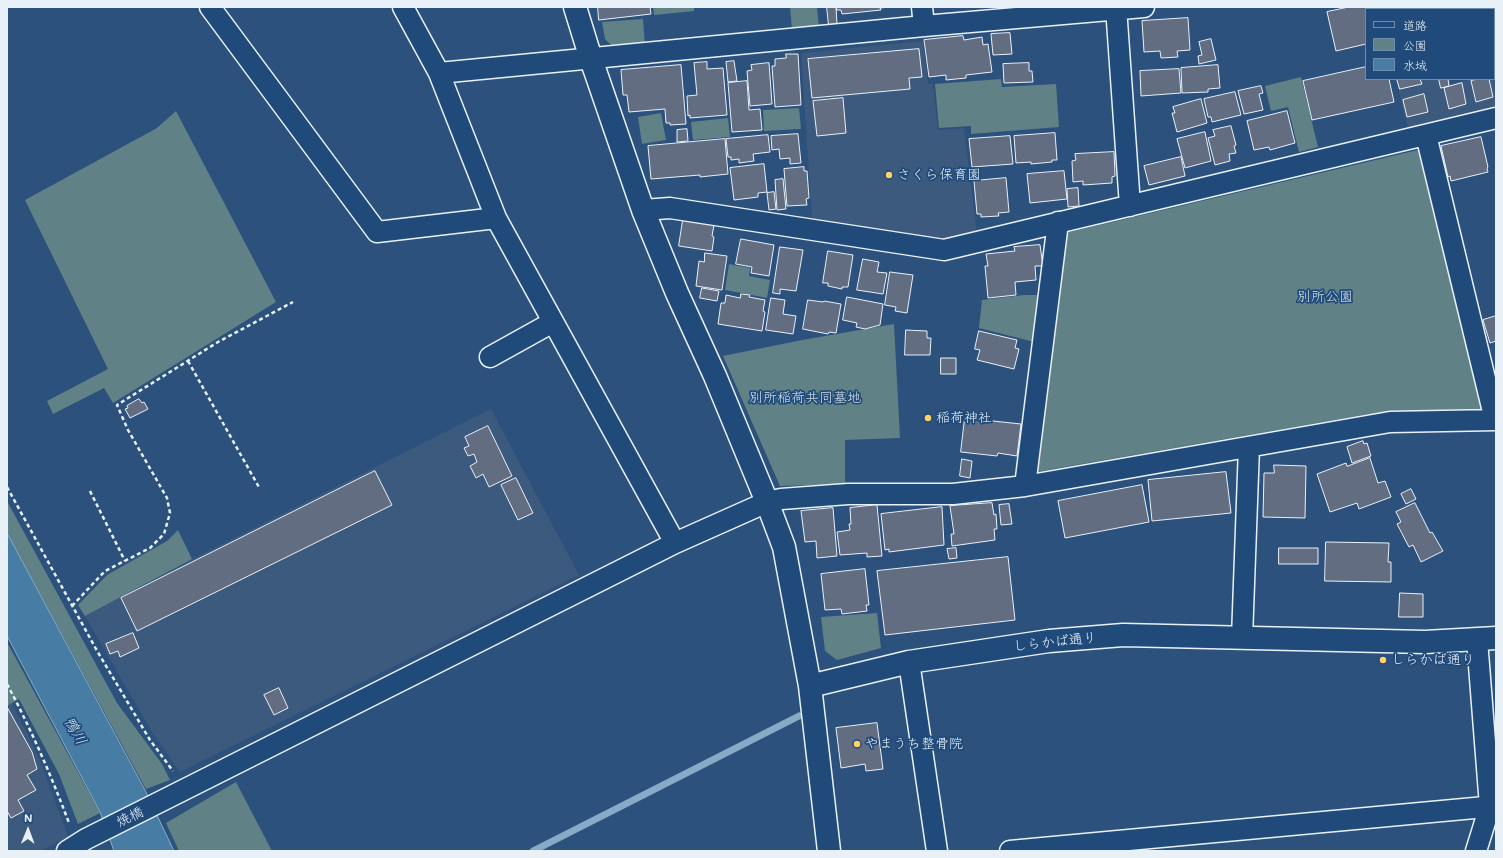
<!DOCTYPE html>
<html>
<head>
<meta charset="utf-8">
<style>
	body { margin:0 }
	#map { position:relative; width:1503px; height:858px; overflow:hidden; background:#2c517c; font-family:Mali,"Klee One",sans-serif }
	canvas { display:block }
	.frame { position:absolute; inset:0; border:8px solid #e8f1f8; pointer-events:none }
	.legend { position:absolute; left:1365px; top:8px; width:130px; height:72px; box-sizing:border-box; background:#1f4a7a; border:1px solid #6f8dac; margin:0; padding:5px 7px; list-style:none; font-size:12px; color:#e8f1f8 }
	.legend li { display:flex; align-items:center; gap:8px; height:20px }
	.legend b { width:20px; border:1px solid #6f8dac }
	.north { position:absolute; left:8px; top:810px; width:40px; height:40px; -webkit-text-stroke:3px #1f4a7a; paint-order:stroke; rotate:1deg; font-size:11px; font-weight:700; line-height:16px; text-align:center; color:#e8f1f8 }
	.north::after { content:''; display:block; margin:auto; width:14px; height:18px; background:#e8f1f8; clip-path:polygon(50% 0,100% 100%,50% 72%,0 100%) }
</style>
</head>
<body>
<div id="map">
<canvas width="1503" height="858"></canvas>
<div class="frame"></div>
<ul class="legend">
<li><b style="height:5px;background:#1f4a7a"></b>道路</li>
<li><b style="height:11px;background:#608185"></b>公園</li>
<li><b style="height:11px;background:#477ca4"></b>水域</li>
</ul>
<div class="north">N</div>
</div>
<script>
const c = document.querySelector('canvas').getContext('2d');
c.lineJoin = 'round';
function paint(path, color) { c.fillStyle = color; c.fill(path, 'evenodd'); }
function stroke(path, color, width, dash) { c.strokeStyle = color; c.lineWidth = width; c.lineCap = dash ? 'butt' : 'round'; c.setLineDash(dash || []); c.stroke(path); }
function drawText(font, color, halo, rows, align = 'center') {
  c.font = font + ' Mali,"Klee One",sans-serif'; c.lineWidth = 3.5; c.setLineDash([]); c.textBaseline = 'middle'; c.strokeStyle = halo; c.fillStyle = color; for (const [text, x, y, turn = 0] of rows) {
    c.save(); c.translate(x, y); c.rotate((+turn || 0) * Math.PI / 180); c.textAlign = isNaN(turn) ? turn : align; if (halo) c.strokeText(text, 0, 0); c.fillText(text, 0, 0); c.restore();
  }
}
const built = new Path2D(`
	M923,41L928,84L933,83L938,130L964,128L977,234L947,240L812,220L801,53Z
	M1496,73V109L1408,129L1396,79H1449L1451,84L1472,79H1494V74Z
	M491,409L579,575L180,772L152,732L85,616L192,559Z
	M12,703L40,760L68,837L41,851H7V706Z`);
const green = new Path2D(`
	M653,7H694V11L654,15Z
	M790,7H817L819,28L792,30Z
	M643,19L645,45L612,46L605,39L602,22Z
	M1301,77L1318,147L1299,152L1288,107L1271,111L1265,86Z
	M1001,79L1002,87L1056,84L1059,127L971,134V126L939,128L935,84Z
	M799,108L801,129L764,131L763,110Z
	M176,111L276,302L113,403L104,388L53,414L47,401L108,369L25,200L157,128Z
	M661,113L666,140L642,144L638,117Z
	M728,118L730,137L693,140L691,122Z
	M1418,150L1483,409L1369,414L1036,472L1066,233Z
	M729,264L750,268L749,276L770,280L767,298L725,290Z
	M1024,295H1040L1034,342L979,328L982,300Z
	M894,324L900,438L845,440V484L780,486L723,356L802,340Z
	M7,501L117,703L162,764L170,780L146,789L7,533Z
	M178,530L192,559L85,616L78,605L107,575L167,541Z
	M877,613L881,648L837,660L825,651L821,617Z
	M7,642L100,813L78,824L59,774L19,699L7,706Z
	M236,782L272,851H179L166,823Z`);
const water = new Path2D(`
	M7,533L145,790L174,851H114L100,812L7,636Z`);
const stream = new Path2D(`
	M533,851L799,716`);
const building = new Path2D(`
	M598,7H650L651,14L599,20Z
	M827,7H836L837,25L829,26Z
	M837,7H890L880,8L881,10L842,14L841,10H837Z
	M1349,7H1374L1375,9H1366V44L1336,51L1327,12Z
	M1434,7H1467V8L1462,9H1434Z
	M1188,18L1190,50L1177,51L1178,57L1161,58L1160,51L1144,52L1142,21Z
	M1010,33L1012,54L993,55L991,34Z
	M963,36L964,40L982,37L983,45L988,44L992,72L966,75V78L946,80V75L929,77L924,40Z
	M1211,39L1216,60L1199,64L1198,56L1202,55L1199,42Z
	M1494,42L1496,48V71H1494Z
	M919,49L922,77L909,78L910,89L812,98L808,59Z
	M786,54H798L801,105L775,107L772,66H775V59L786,58Z
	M734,61L737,81L728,82L726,62Z
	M707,62V69L723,68L727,115L690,118V115L688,116L687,96L697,95L694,63Z
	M769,63L772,104L750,106L747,71L752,70L751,65Z
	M1029,63V71H1032L1033,82L1004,83L1003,64Z
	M681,65L686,124L670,125V123H666L665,109L629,112L627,95H623L621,70Z
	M1218,65L1220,88L1208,89V92L1182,93L1181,68Z
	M1366,67V79H1389L1394,102L1312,120L1303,81Z
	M1179,69L1181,93L1141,96L1140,71Z
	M1397,79H1420L1422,84L1400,89Z
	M1439,79H1448L1449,86L1441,88Z
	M1478,79H1489L1493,97L1476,102L1471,81Z
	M747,81L749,110L760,109L762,130L732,132L728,83Z
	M1462,83L1466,104L1449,109L1444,88Z
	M1261,86L1263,93L1259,94L1263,110L1244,114L1238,91Z
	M1235,92L1241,115L1212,122L1211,117H1208L1204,99Z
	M1424,94L1428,112L1407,117L1403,100Z
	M843,98L846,133L817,136L813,101Z
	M1201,99L1207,123L1177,132L1172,113H1175L1173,107Z
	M1287,111L1295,143L1270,150L1269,147L1254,150L1247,121Z
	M1231,126L1236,145L1234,146L1236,153L1229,154L1230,161L1215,165L1208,138L1215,136L1213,130Z
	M687,129L688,141L677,142V130Z
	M1205,132L1211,161L1185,168L1177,139Z
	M1055,133L1057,160H1052V162L1031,164V162L1016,163L1014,136Z
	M798,134L801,163L790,164V158L780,159L779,149L772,150L771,136Z
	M768,135L770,152L753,154L754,161L739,163V159L731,160V157H728L726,139Z
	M1010,136L1013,164L972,167L969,139Z
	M1481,137L1488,167L1487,168L1488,172L1451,181L1450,176L1448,177L1441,146Z
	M725,139L728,174L700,177V175L651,179L648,146Z
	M1114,152L1115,176L1112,177V183L1083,185V181L1073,182L1072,161L1076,160L1075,154Z
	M1181,157L1185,176L1149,185L1144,166Z
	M764,164L767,192L758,193V197L734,200L730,168Z
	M804,167V171H807L809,198L806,199L807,205L787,206L784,169Z
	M1064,171L1067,199L1030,203L1027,174Z
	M1006,178L1009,212L998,213L999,216L981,217V214H977L974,181Z
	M783,179L786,209L777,210L775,180Z
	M1078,188L1079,206L1068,207L1067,189Z
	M774,192L776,209L769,210L767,193Z
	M683,220L714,225L712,236L714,237L712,251L679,246Z
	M741,239L774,245L769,276L751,273L752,267L736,264Z
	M1040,245L1043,266H1035L1036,280L1015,282L1016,295L988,298L985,266H988L986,254L1015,251L1014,247Z
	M780,247L803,250L796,291L780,289V294L773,293Z
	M828,251L853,255L848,287H842V289L828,286V283H823Z
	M705,253L727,256L722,290L696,286L699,261L704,262Z
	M863,259L879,262L877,272L887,273L883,294L857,290Z
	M890,272L913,275L907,313L895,311L896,307L885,305Z
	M702,288L719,291L717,301L700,298Z
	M741,294L750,295L749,297L765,300L763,311L765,312L762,331L718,324L721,303H725L726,295L740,298Z
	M847,297L883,304L880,325L865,329L856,327L857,323L843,320Z
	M771,298L785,300L783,314L796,316L793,334L766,330Z
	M808,300L823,302L824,301L841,304L836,333L829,332L828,334L803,329Z
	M1496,316V341L1490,343L1483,320Z
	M906,330L927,331V338H931L930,355H905Z
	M979,331L1017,340L1015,348L1019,349L1014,369L977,360L980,350L975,349Z
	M941,358H956V374H941Z
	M139,399L142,403L144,402L148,409L130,418L125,409L128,408L127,406Z
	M965,418L1021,424L1017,456L998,453L997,456L961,452Z
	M488,426L512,476L489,487L483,474L476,478L470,466L477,462L474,454L468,456L464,448L469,446L465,437Z
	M1363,441L1364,444L1367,443L1371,456L1352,463L1347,447Z
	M1370,458L1378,483L1385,481L1391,497L1359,509L1357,503L1330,512L1317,474L1346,463L1347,466Z
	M962,459L972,461L970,478L960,476Z
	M1274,465L1306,466L1305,518L1263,517L1264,473H1274Z
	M375,471L392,505L137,631L121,598Z
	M1226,472L1231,513L1152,521L1148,480Z
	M516,478L533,513L518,520L501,485Z
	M1142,485L1149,522L1065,538L1058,501Z
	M1411,489L1416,499L1406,504L1401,494Z
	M992,503L994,515L996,514L997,529H994L995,540L952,546L951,534H954L950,506Z
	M1415,503L1430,533L1432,532L1443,551L1421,562L1413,545L1409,547L1397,524L1401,522L1396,512Z
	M1009,504L1012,524L1001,525L999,505Z
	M877,505L882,556L867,557V553L840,555L837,532L850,530L849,524H851L850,508Z
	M942,507L944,545L889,552V549L885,550L881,514Z
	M833,508L837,556L817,558L816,541L805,542L801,511Z
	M1326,542L1389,543L1388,562H1391V582L1325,581Z
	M956,548L957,558L949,559L947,549Z
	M1279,548H1318V564H1279Z
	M1008,557L1015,620L885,635L877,571Z
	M865,569L869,605H866L867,611L842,614L841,609L825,610L821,574Z
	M1400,593L1423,594V617H1399Z
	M133,633L139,648L120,657L118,651L110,654L106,644Z
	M279,688L288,708L274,715L264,695Z
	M7,707L32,752L37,769L27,775L36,790L18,800L24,811L11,818L7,811Z
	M877,723L883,769L866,771L865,764L841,768L836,728Z`);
const path = new Path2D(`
	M188,361L260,489
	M7,487L96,649L150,740L173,771
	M90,491L125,561
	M72,606L105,571L150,548L164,534L170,513L167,498L128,430L117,405L218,342L293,302
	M7,684C31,729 51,775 69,823`);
const street = new Path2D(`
	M210,7L377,232L496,218
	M403,7L439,73L496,218L675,543
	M922,7L924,26
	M1116,7L1130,206
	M439,73L924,26L1144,7
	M1426,135L1495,420
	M643,210L670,208L944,250L1496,118
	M490,357L553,322
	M1025,486L1058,222
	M1242,638L1249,447
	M909,662L937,851
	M67,851L86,839L675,543L767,502L781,499L848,494H953L1025,486L1390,422L1496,420
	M1010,851L1496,806
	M1476,851L1490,806L1477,640`);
const secondary = new Path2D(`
	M575,7L591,59L643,210L677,293L715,376L767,502L784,547L810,686L829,851
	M810,686L909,662L1049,641L1123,635L1425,642L1496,638`);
const markers = [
	[889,175,4,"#ffd166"],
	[928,418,4,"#ffd166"],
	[1383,660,4,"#ffd166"],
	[857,744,4,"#ffd166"]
];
const poiNames = [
	["さくら保育園",897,175],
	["稲荷神社",936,418],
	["しらかば通り",1391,660],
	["やまうち整骨院",865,744]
];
const parkNames = [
	["別所公園",1325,297],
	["別所稲荷共同墓地",805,398]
];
const streetNames = [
	["しらかば通り",1055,642,-6],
	["焼橋",130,817,-26]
];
const waterNames = [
	["鴨川",75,731,60]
];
paint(built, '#3c597e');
paint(green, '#608185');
paint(water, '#477ca4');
stroke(water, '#87abc6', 1);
stroke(stream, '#87abc6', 7);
paint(building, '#626d82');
stroke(building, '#e8f1f8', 1);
stroke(street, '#e8f1f8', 23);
stroke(secondary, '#e8f1f8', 25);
stroke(path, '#e8f1f8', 2.5, [4, 3]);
stroke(street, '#1f4a7a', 20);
stroke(secondary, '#1f4a7a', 22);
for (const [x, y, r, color] of markers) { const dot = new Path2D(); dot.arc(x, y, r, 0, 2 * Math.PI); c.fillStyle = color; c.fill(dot); stroke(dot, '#1f4a7a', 1.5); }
drawText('14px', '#e8f1f8', '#1f4a7a', poiNames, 'left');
drawText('14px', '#d4e0e7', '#1f4a7a', parkNames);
drawText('14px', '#e8f1f8', '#1f4a7a', streetNames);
drawText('italic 15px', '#d0dfeb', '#1f4a7a', waterNames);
</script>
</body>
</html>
